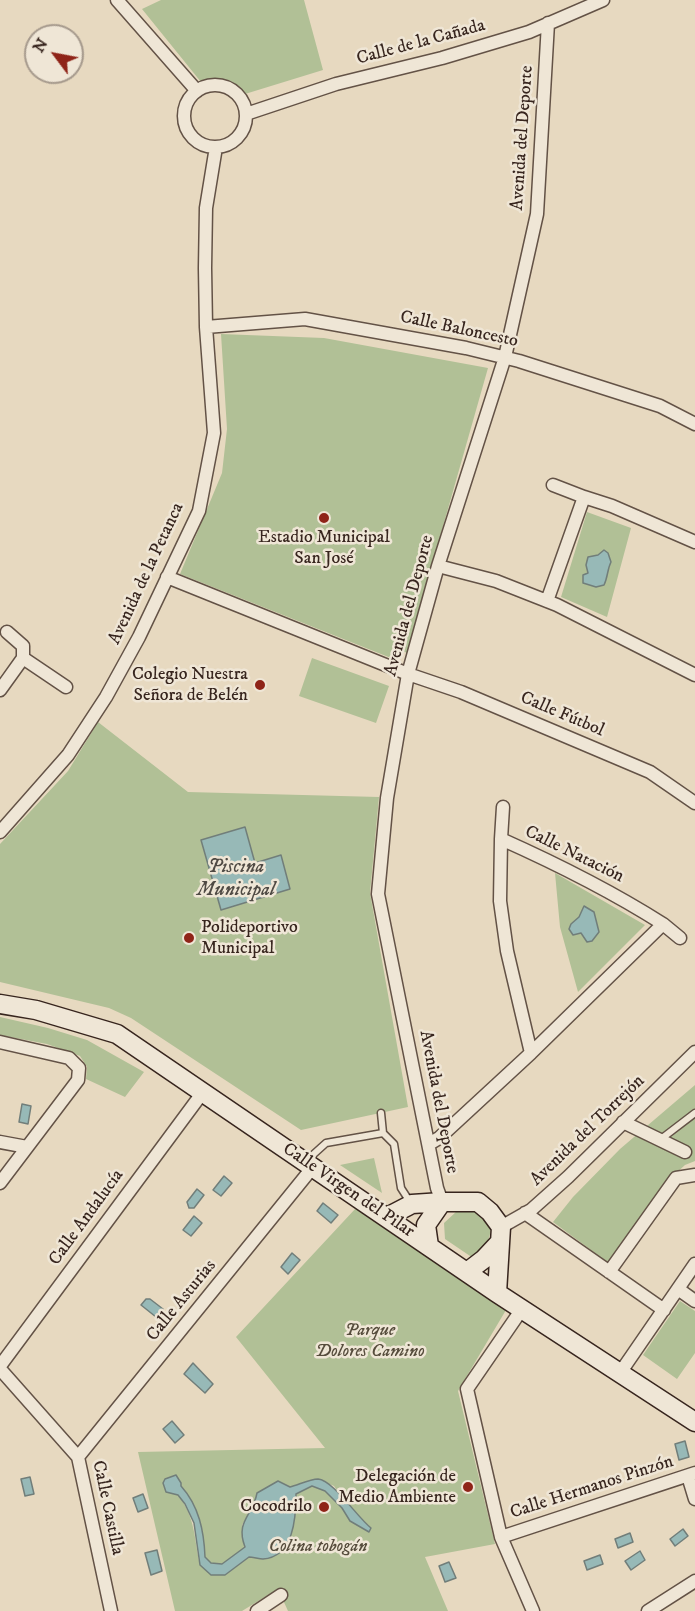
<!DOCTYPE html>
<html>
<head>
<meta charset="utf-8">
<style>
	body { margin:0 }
	#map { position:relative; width:695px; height:1611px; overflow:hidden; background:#e7d9c0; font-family:"IM FELL DW Pica",serif }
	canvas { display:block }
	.north { position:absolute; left:24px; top:24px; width:60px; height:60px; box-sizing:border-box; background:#efe6d6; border:2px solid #a5998c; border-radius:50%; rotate:302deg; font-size:16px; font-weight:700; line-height:24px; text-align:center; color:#37251e }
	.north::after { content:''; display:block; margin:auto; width:21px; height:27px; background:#8f2418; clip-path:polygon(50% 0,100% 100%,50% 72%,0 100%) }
</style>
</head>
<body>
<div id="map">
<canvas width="695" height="1611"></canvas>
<div class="north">N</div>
</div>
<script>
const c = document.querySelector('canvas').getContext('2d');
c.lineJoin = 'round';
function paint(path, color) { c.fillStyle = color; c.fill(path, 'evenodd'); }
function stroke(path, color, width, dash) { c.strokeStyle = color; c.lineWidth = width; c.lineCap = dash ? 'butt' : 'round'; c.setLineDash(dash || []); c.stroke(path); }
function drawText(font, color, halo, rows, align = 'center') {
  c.font = font + ' "IM FELL DW Pica",serif'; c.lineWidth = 5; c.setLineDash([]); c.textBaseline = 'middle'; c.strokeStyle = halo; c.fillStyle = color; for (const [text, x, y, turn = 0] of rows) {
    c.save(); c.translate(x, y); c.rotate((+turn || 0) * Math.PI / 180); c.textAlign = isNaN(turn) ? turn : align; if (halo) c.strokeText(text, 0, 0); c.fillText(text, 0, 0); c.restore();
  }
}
const green = new Path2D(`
	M161,0H304L323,70L245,94C232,81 219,74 201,82L142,9Z
	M221,334L324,338L488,368L407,653L395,647L391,658L180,574L222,473L227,429Z
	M587,512L631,528L607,617L561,597Z
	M312,658L389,686L376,723L299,696Z
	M98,722L188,792L379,797L370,893L408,1107L301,1130L131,1018L109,1008L0,982V844L68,771Z
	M555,873L645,925L578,992L560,927Z
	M0,1017L48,1028L87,1040L144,1072L125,1097L86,1079L87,1067L80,1056L47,1044L0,1035Z
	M695,1085V1161L685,1165L673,1176L610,1264L553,1222L573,1197L620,1149Z
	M374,1158L382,1193L340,1165Z
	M356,1208L506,1310L458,1391L495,1544L425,1557L448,1611H288L278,1589L242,1611H175L138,1452L325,1448L236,1337ZM318,1479L334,1486L347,1505L371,1529L350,1521L342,1508L325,1491L312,1486L296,1494V1506L264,1559L249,1557L225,1575L200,1565C194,1539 196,1518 178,1495L180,1486C197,1504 204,1534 205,1557L211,1563L222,1564L246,1547L242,1525L256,1503L257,1493L290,1487Z
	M477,1209L491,1224C491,1240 485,1247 473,1258L445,1239L444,1223L457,1211Z
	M680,1301L695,1311V1353L677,1379L643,1355Z`);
const water = new Path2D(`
	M604,550L608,553L611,562C607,570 608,577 604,585L596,587L583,583V575L588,573L586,565L588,557L598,555Z
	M245,827L255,863L281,855L290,889L221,910L201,840Z
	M584,906L594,912L599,932L592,941L587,942L581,933L573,935L569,929L571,924L579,917Z
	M22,1104L31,1106L28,1124L19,1122Z
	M224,1176L232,1183L221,1196L213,1190Z
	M197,1189L204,1195L194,1208H189L187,1202Z
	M323,1203L338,1215L331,1223L317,1211Z
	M194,1216L202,1223L191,1236L183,1230Z
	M292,1253L300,1260L288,1274L281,1267Z
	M146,1299H150L163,1309L156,1317L141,1305Z
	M193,1363L213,1384L205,1393L184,1374Z
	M172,1421L184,1435L175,1443L163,1429Z
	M685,1441L689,1457L679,1460L675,1444Z
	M176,1475L181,1483V1486C199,1506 204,1531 205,1557L211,1563L222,1564L245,1547C235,1521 253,1516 257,1493L278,1481L290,1487C298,1485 310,1479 318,1479C333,1480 357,1517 371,1528L369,1532L350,1521L342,1508L325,1491L312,1486L296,1494C296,1517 294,1557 263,1559C259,1559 253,1557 249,1557L225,1575H211L200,1565L194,1523L185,1504L178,1495L166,1492L163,1483L165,1479Z
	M30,1477L34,1494L25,1496L21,1479Z
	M143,1494L148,1508L138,1512L133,1498Z
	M683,1529L688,1536L675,1546L670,1539Z
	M630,1533L633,1542L618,1548L615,1539Z
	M157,1550L162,1571L151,1575L145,1553Z
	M640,1551L645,1560L631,1570L625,1561Z
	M600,1555L603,1564L587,1570L584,1561Z
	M449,1562L456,1578L445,1582L439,1566Z`);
const lane = new Path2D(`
	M381,1113L383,1133
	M661,1139L695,1113
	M306,1161L326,1143L383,1133L394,1144L401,1188L410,1202`);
const street = new Path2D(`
	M117,0L197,91
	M184 116a31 31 0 1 1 62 0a31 31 0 1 1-62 0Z
	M246,114L336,84L442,58L529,32L603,0
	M206,327L305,319L466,348L519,361L660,406L695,424
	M553,485L584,497
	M438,566L496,581L557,605L695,675
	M167,577L408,674L461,692L650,772L695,803
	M547,601L584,497L612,506L695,542
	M7,632L23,646V658L66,687
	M0,690L23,658
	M0,832L68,755L106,697L139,637L199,511L214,433L206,327L205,268L206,208L216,147
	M501,839L503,807
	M663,924L680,938
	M0,1042L69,1058L79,1068L78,1080L0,1183
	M623,1122L685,1152
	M0,1142L27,1147
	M429,1144L439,1138L531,1053L663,924C611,891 557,864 501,839L500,901L507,951L531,1053
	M442,1202L437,1188L378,894L387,798L408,674L438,566L505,357L537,214L548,23
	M525,1213L664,1310
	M501,1227L531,1210L568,1177L695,1052
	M609,1272L676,1178L695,1175
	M678,1289L695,1301
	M522,1309L467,1389L501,1537L533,1611
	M0,1366L203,1092
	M0,1369L78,1457L111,1611
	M620,1373L695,1264
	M78,1457L313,1167
	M688,1476L695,1499
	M501,1537L695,1473
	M257,1611L281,1595
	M648,1611L695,1581`);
const secondary = new Path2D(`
	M0,1004L36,1010L117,1034L497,1293L695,1422
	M387,1217L412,1204L442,1202H478L490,1212L501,1227L497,1293
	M429,1246L426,1225L442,1202
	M467,1272L484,1259L499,1243`);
const markers = [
	[324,518,6,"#8f2418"],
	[260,685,6,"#8f2418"],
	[189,938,6,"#8f2418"],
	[468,1487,6,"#8f2418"],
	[324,1507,6,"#8f2418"]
];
const streetNames = [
	["Calle de la Cañada",421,43,-15],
	["Avenida del Deporte",523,138,-86],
	["Calle Baloncesto",459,330,12],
	["Avenida de la Petanca",147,574,-65],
	["Avenida del Deporte",410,606,-75],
	["Calle Fútbol",562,715,23],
	["Calle Natación",574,855,26],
	["Avenida del Deporte",438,1102,79],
	["Avenida del Torrejón",588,1131,-44],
	["Calle Virgen del Pilar",348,1191,34],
	["Calle Andalucía",87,1218,-54],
	["Calle Asturias",182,1301,-51],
	["Calle Hermanos Pinzón",592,1488,-18],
	["Calle Castilla",107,1508,78]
];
const poiNames = [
	["Estadio Municipal",324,538,"center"],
	["San José",324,559,"center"],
	["Colegio Nuestra",248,675],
	["Señora de Belén",248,696],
	["Polideportivo",201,928,"left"],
	["Municipal",201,949,"left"],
	["Delegación de",456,1477],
	["Medio Ambiente",456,1498],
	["Cocodrilo",312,1507]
];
const parkNames = [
	["Parque",370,1331],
	["Dolores Camino",370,1352],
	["Colina tobogán",318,1547]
];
const waterNames = [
	["Piscina",236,868],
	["Municipal",236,891]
];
paint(green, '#b1c096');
paint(water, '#97b9b7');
stroke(water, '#717e7a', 1.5);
stroke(lane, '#635246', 9);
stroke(street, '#635246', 15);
stroke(secondary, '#37251e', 21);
stroke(lane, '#efe6d6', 6);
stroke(street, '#efe6d6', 12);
stroke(secondary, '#efe6d6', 18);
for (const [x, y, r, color] of markers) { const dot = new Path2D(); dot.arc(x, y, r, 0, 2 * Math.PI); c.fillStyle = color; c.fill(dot); stroke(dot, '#efe6d6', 2); }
drawText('18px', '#37251e', '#efe6d6', streetNames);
drawText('18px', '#37251e', '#efe6d6', poiNames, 'right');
drawText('italic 18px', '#564c3c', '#efe6d6', parkNames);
drawText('italic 20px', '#4f4a44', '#efe6d6', waterNames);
</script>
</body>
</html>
